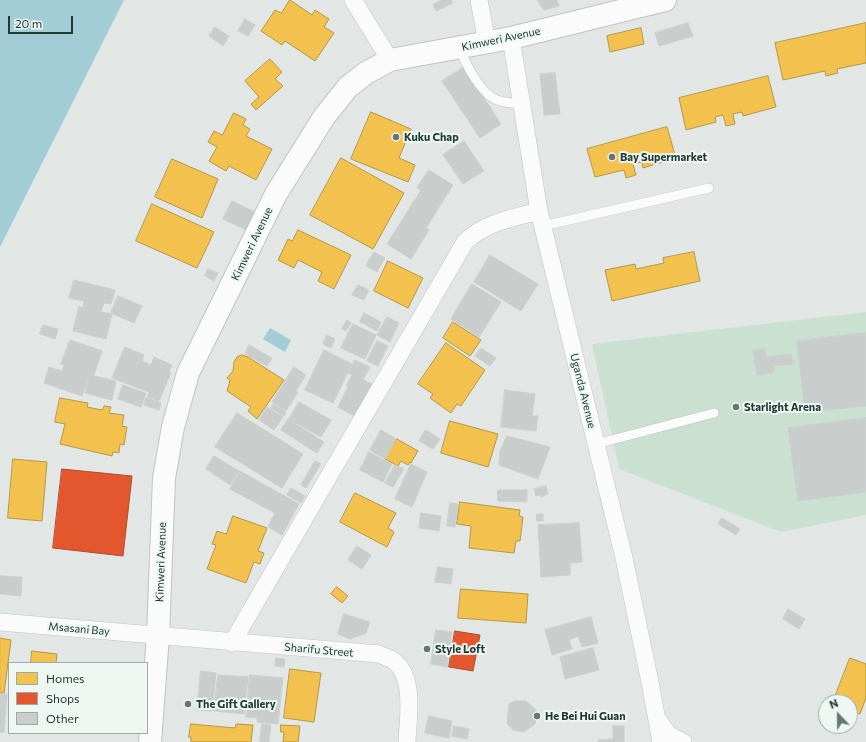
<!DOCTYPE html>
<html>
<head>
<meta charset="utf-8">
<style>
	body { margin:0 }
	#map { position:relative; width:866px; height:742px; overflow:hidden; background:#e2e7e5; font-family:Commissioner,sans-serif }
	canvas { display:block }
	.legend { position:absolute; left:8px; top:662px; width:140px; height:72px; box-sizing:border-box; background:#eff7f3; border:1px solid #9caba7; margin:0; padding:5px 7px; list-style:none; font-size:12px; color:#203a34 }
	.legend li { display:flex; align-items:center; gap:8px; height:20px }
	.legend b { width:20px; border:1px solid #9caba7 }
	.north { position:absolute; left:818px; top:694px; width:40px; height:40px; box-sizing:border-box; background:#eff7f3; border:1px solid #9caba7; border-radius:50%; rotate:338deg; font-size:11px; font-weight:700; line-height:16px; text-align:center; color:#203a34 }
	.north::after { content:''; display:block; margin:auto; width:14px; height:18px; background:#647772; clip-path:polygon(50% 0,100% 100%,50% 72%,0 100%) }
	.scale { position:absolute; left:8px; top:16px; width:65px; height:18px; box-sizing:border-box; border:2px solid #203a34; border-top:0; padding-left:5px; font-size:12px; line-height:14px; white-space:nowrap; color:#203a34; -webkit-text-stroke:3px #eff7f3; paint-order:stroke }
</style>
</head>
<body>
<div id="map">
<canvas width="866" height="742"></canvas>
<ul class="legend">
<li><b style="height:11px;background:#f2c14e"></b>Homes</li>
<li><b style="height:11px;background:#e4572e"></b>Shops</li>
<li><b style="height:11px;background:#c9cecc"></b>Other</li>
</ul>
<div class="north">N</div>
<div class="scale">20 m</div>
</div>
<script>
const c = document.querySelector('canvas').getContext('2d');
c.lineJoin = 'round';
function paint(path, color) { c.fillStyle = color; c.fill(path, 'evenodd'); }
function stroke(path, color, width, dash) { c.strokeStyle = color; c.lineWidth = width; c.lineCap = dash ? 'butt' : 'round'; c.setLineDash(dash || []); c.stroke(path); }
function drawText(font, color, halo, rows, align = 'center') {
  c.font = font + ' Commissioner,sans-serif'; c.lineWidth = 4; c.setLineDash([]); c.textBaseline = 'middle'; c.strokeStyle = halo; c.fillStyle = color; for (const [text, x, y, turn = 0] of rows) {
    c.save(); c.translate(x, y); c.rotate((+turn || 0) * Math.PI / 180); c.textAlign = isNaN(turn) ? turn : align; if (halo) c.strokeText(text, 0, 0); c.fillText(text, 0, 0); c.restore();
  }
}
const green = new Path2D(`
	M866,312V515L781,532L619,469L592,344Z`);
const water = new Path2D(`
	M0,0H124L0,247Z
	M270,328L291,340L285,352L263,339Z`);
const homes = new Path2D(`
	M290,0L312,15L315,10L329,19L324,27L334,33L315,61L285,41L282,45L261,31L275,10L281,13Z
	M866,23V63L837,69L838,73L826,76L825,71L783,80L775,43Z
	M641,28L644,44L610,52L607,36Z
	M270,59L282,72L275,79L283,86L256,110L251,104L259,97L245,81Z
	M768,76L776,107L743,116L742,112L733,114L735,124L726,126L723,115L715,117L716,122L686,130L679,98Z
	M371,112L411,129L399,158L415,165L408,182L351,159Z
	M234,113L246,119L243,125L250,129L246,136L272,149L256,180L229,166L226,171L209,161L217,147L208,142L214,131L222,135Z
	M667,127L676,158L643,168L642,162L633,164L636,175L626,178L624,170L595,177L587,149Z
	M341,158L404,193L373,249L310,215Z
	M172,159L218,179L202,218L155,197Z
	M152,204L214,232L197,268L136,241Z
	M298,230L351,255L334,289L318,281L322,272L298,260L294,268L278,260L288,239L292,241Z
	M694,252L700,281L612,301L605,270L635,264L636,269L664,263L663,258Z
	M388,261L423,278L408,308L374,291Z
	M453,322L481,340L470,356L443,338Z
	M446,343L485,370L461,406L457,404L451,413L430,398L433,394L418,384Z
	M242,355L248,357L284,380L257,419L248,411L251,407L227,391L230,380L227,378L233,371L234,362L237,357Z
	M60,398L88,403L87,407L102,410L104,406L111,407L109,413L124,415L122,426L127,427L124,445L120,444L119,453L113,452L112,456L60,444L65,424L55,422Z
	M450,421L498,434L488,467L441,453Z
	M397,439L418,451L411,463L410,462L408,465L401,461L398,466L385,459Z
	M13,459L47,462L42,521L8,518Z
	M355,493L396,513L388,528L394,532L387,547L340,522Z
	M460,502L520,510L519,516L523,517L520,541H516L514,553L469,548L471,526L457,524Z
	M233,516L267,528L258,551L264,553L260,564L254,562L246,583L207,569L216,545L212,544L217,531L226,534Z
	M337,587L348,596L342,603L331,594Z
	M461,589L528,594L526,623L458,618Z
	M0,638L11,640L4,693H0Z
	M32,651L57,654L56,663H31Z
	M850,658L866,664V698L860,714L850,711V702H833Z
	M290,669L321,673L314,722L284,718Z
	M191,724L235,728L236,724L253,725L251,742H191V737H189Z
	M281,725L300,726L298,742H283L284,732H281Z`);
const shops = new Path2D(`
	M62,469L132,476L123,556L53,548Z
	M455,631L480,635L473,671L449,667Z`);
const building = new Path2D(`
	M442,0H451L453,3L436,11L433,5Z
	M538,0H557L559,6L544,10Z
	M245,19L255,25L248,36L238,31Z
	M688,23L693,36L659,46L655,33Z
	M215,27L229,36L223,46L209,36Z
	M464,67L501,124L480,138L442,81Z
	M555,73L560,114L544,115L540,74Z
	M464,141L484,171L463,184L443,155Z
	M429,170L453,185L426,228L429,230L411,259L387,244L421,190L417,188Z
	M232,201L255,212L246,230L223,219Z
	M374,252L385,258L377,272L366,266Z
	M490,255L538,284L521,311L474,282Z
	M208,269L218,273L214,281L205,276Z
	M74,280L115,290L111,304L104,303L101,312L112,314L106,339L73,331L79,306L83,308L84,301L69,298Z
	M472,284L501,302L479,337L451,319Z
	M358,285L369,290L364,300L352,295Z
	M118,296L142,306L134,323L111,313Z
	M364,313L381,322L377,331L360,322Z
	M387,317L399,323L390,342L377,335Z
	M347,320L351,323L346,331L342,329Z
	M353,324L376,335L365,359L341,348Z
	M43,325L58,329L55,339L40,334Z
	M866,333V406L805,412L797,341Z
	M327,335L335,339L331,348L323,344Z
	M70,340L102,351L94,375L90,374L82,396L44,383L49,367L62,371L64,365L61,364Z
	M377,341L388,346L378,366L367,361Z
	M249,345L272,358L267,366L245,354Z
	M125,347L144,355L142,361L151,365L154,357L172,365L169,372L171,373L159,401L147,397L149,392L112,378Z
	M481,348L496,358L490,366L475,356Z
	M765,349L766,357L791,354L793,364L774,366L775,372L757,375L753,351Z
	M324,350L352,364L333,403L305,390Z
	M355,360L370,367L363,380L372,384L354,416L338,407L348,387L346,386L352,375L348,373Z
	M294,367L306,375L296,391L298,392L286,411L272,402Z
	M90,375L116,381L112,400L85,393Z
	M123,385L146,393L141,407L118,399Z
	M505,390L535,394L532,416H538L536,431L501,427Z
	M146,398L161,403L159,410L144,405Z
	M299,402L331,420L321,437L289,419Z
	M273,404L286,412L284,416L271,408Z
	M267,407L283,417L274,430L259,420Z
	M237,413L303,454L282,488L215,447Z
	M866,418V492L798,501L788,428Z
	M288,419L324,442L317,453L281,430Z
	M381,430L396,439L385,459L370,450Z
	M426,430L440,439L433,449L419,441Z
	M507,436L550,447L538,479L499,465L500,451Z
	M369,452L392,464L383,482L360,470Z
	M214,456L239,471L230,485L206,469Z
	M315,461L321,464L306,488L301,485Z
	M411,464L427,472L412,507L395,499Z
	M395,465L404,469L393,487L385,483Z
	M240,471L299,504L282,535L268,527L275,513L230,489Z
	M546,486L548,494L541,497V495L536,496L534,489Z
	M291,488L305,496L301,503L287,495Z
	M498,490H527V502L498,501Z
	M450,503L458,504L455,527L447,526Z
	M421,513L441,516L439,531L419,528Z
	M537,514H543V521H537Z
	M722,518L740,529L736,535L718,524Z
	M579,523L582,562L570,563V575L541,577L538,525Z
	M357,546L371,555L362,569L348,560Z
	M438,567L453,569L451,584L435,582Z
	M0,576L22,577L21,596L0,594Z
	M788,609L805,619L799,629L783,619Z
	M344,614L370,622L366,633L350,639L338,634Z
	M591,617L598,643L582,647L578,636L569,640L572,649L552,655L545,630Z
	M436,630L452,632L447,667L431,664Z
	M593,648L599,670L565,679L560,657Z
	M276,658L285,659L284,667L275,666Z
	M201,671L216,673L212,711L197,710Z
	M218,675L248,677L244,714L214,711Z
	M250,675L283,678L278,724L257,722V718L246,717Z
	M0,694H7L4,732H0Z
	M515,701H526L537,711L535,724L524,732L513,730L507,723L509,704Z
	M429,716L452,721L449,738L425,733Z
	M262,724L271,725L269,742H260Z
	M454,726L469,729L467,739L452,736Z
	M613,726H624V742H598V740L613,739Z`);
const lane = new Path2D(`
	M459,48C466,64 480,93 497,100C505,103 515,103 522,104
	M543,226L709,188
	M596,444L714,413`);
const street = new Path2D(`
	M353,0L390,60
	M479,0L487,43
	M511,38L539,211L624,558L650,682L661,742
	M0,622L379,654C382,656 387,657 391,659C416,674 408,717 407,742
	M232,643L465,242C485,222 514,218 539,211
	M658,720L669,735L683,742`);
const secondary = new Path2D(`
	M150,742L158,636L164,478L173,427L188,373L276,194L324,117L348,87L366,73L390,60L511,38L665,0`);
const markers = [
	[396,137,4,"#647772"],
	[612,157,4,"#647772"],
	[736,407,4,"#647772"],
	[427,649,4,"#647772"],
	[188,704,4,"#647772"],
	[537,716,4,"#647772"]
];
const streetNames = [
	["Kimweri Avenue",501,39,-12],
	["Kimweri Avenue",252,244,-64],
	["Uganda Avenue",583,391,76],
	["Kimweri Avenue",161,562,-88],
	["Msasani Bay",79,629,5],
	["Sharifu Street",319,650,5]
];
const poiNames = [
	["Kuku Chap",404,137],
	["Bay Supermarket",620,157],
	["Starlight Arena",744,407],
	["Style Loft",435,649],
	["The Gift Gallery",196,704],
	["He Bei Hui Guan",545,716]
];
paint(green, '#cae1d2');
paint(water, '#a2ccd6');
paint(homes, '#f2c14e');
stroke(homes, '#b39846', 1);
paint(shops, '#e4572e');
stroke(shops, '#a94e30', 1);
paint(building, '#c9cecc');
stroke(building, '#cad0ce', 1);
stroke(lane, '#bfc4c2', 10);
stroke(street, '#bfc4c2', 18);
stroke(secondary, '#bec5c2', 24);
stroke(lane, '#fbfbfb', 9);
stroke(street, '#fbfbfb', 17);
stroke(secondary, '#fbfbfb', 22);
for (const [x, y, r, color] of markers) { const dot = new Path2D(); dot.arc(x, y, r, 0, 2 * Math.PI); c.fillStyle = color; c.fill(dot); stroke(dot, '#eff7f3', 1.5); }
drawText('11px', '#203a34', '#eff7f3', streetNames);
drawText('bold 11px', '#203a34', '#eff7f3', poiNames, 'left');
</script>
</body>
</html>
